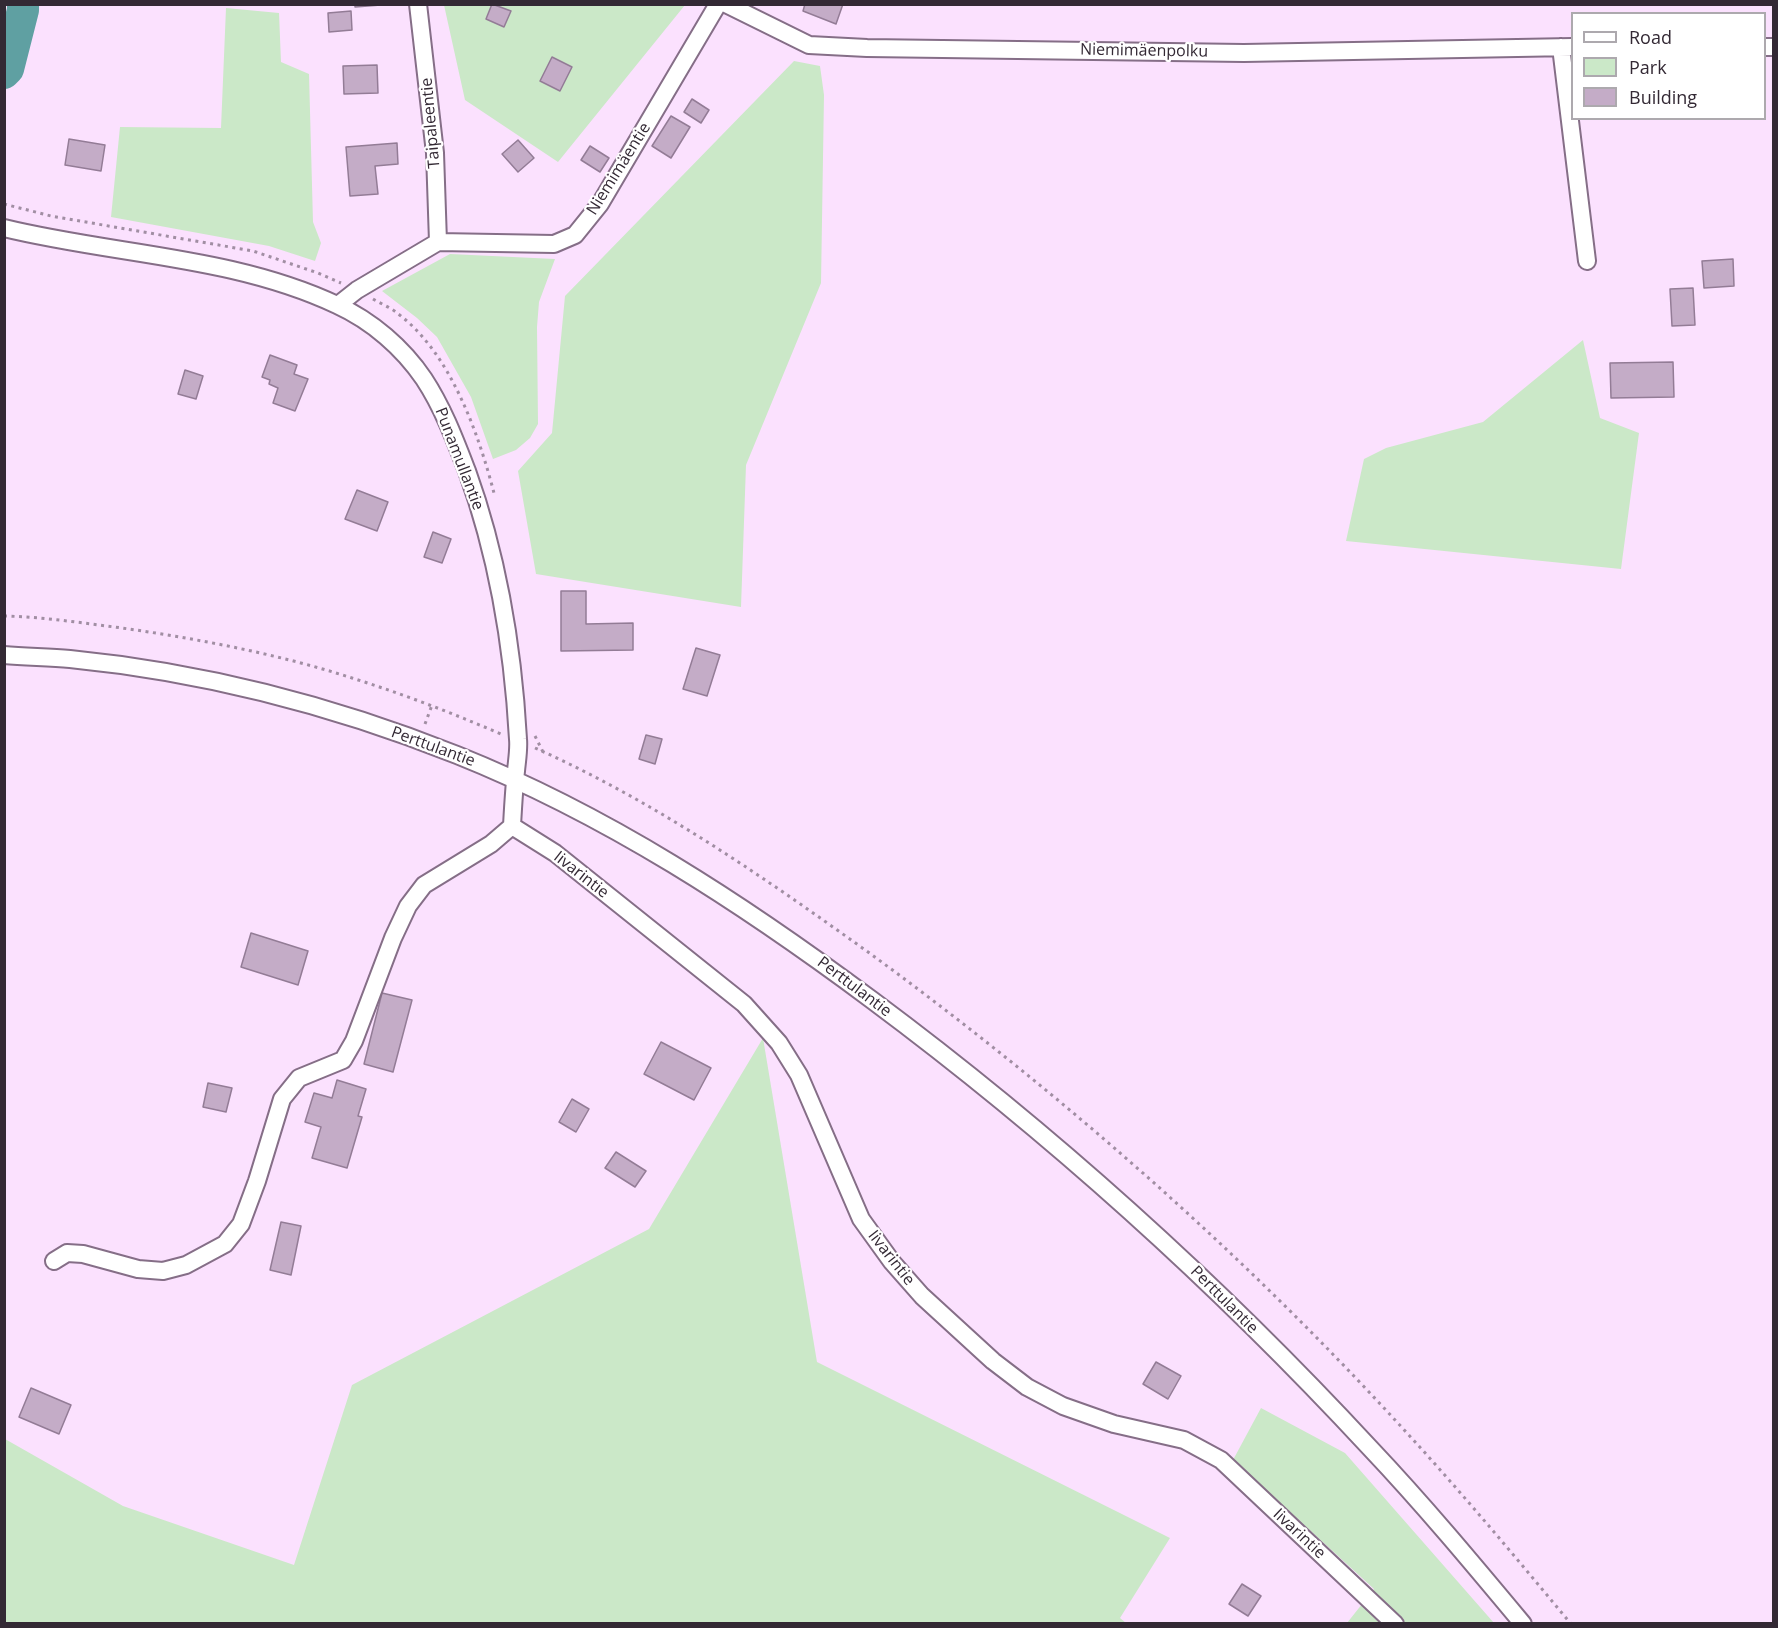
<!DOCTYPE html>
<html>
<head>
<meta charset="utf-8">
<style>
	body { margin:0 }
	#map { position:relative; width:1778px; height:1628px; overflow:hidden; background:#fbe1fe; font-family:"Open Sans",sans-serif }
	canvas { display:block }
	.frame { position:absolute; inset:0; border:6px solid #332934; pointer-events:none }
	.legend { position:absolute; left:1571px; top:12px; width:195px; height:108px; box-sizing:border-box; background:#fff; border:2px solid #ada9ae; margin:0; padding:8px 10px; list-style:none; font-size:18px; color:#332934 }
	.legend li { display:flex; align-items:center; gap:12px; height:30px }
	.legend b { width:30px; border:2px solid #ada9ae }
</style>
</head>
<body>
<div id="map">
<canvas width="1778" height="1628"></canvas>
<div class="frame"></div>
<ul class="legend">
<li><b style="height:8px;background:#fff"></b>Road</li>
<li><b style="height:16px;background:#cbe8c8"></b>Park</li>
<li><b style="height:16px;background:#c4acc7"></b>Building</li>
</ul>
</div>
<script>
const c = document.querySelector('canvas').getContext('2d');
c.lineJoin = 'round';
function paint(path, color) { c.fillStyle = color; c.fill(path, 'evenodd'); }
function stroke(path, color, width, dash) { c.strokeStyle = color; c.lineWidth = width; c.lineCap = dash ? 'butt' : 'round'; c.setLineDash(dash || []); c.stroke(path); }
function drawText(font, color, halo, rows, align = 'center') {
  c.font = font + ' "Open Sans",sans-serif'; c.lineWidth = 4.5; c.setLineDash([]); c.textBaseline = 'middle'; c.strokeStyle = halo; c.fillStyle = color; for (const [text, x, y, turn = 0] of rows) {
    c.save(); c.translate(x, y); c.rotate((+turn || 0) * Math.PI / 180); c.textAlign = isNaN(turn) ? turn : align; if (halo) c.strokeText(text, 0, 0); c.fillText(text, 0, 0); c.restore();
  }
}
const green = new Path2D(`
	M444,5H685L558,162L465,100Z
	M226,8L279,13L281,62L309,74L313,222L321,243L315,261L269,246L111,217L120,127L221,128Z
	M794,61L820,66L824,95L821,283L746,465L741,607L536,574L518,471L552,433L565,296Z
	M450,254L555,259L539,302L537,327L538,424L530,438L516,450L493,459L471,397L437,337L417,318L382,291Z
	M1583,340L1600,418L1639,433L1621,569L1346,541L1364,459L1386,448L1483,422Z
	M763,1038L817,1362L1170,1538L1120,1618L1126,1623H5V1439L123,1506L294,1565L352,1385L649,1229Z
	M1261,1408L1345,1453L1494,1623H1347L1374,1589L1233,1460Z`);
const river = new Path2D(`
	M4,73L8,69L23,10V4`);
const building = new Path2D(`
	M355,4H394L355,7Z
	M492,4L511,11L504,27L486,19Z
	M805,4H843L836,24L803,11Z
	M351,11L352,30L329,32L328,13Z
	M552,57L572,67L560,91L540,81Z
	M377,65L378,93L344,94L343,66Z
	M692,99L709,110L701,123L684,112Z
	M671,116L690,127L671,158L652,146Z
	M69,139L105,145L101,171L65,165Z
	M518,140L534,158L518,172L502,154Z
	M397,143L398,164L375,166L378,194L350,196L346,147Z
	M590,146L609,158L600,172L581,160Z
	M1733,259L1734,286L1704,288L1702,261Z
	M1693,288L1695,325L1672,326L1670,289Z
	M270,355L297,365L294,374L308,379L295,411L273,403L278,388L269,384L270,380L262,377Z
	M1673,362L1674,397L1611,398L1610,363Z
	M185,370L203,376L196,399L178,394Z
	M357,490L388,502L377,531L345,519Z
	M433,532L451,539L442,563L424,557Z
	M561,591H586V624L633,623V650L561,651Z
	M696,648L720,655L707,696L683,689Z
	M646,735L662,739L655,764L639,759Z
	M251,933L308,951L298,985L241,967Z
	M382,993L412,1000L393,1072L364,1064Z
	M661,1042L711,1068L694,1100L644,1074Z
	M337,1080L366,1089L358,1116L362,1117L347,1168L312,1158L321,1127L305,1122L314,1093L332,1098Z
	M208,1083L232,1088L226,1112L203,1107Z
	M572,1099L589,1109L576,1132L559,1122Z
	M616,1152L646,1171L635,1187L605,1168Z
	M281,1222L301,1226L291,1275L270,1270Z
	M1156,1362L1181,1376L1168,1399L1143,1384Z
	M31,1388L71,1405L59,1434L19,1417Z
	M1242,1584L1261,1596L1248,1616L1229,1604Z`);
const path = new Path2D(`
	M4,204L51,216L253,251L318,273L341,283
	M373,299C381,304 390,307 397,313C450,352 478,432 494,493
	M4,616C44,617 83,623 122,628C199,639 278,654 352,678C403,694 452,713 501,734
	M425,724L432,705
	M535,736L543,752
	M535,748C654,801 762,876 868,952C1057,1090 1237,1248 1396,1421C1456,1486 1514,1555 1571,1624`);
const minor = new Path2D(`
	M418,4L435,153L438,242
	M726,4L809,45L867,48L1244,53L1572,47
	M1561,47L1587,261
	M1764,47H1774
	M4,228C114,255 233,256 337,305C372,321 403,348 424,379C443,408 455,440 467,471C498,557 513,648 518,739C519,749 517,760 516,771C514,789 513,808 512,826L555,853L744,1004L779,1043L799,1075L861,1219L892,1262L922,1296L993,1361L1027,1387L1063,1406L1114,1424L1184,1440L1221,1460L1395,1624
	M338,305L357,290L438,242L554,244L575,235L600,204L718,4
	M4,655C26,657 48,657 70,659C202,672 334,706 457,755C607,815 743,904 872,1000C1052,1134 1218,1284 1370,1448C1423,1504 1473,1564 1523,1624
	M54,1261L67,1253L83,1254L138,1269L163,1271L186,1265L225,1244L241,1224L257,1181L282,1099L299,1078L343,1060L354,1041L393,938L408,906L424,885L491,844L512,826`);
const streetNames = [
	["Niemimäenpolku",1144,51,1],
	["Taipaleentie",431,123,-95],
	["Niemimäentie",619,169,-58],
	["Punamullantie",459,459,69],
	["Perttulantie",433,747,20],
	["Iivarintie",581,875,38],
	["Perttulantie",854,987,37],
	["Iivarintie",891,1258,52],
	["Perttulantie",1224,1300,45],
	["Iivarintie",1299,1534,43]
];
paint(green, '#cbe8c8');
stroke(river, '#5fa0a2', 32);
paint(building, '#c4acc7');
stroke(building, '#937c96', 1.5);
stroke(minor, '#856e87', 20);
stroke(path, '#a18ea3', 3, [3, 4.5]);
stroke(minor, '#fff', 16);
drawText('16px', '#332934', '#fff', streetNames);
</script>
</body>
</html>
